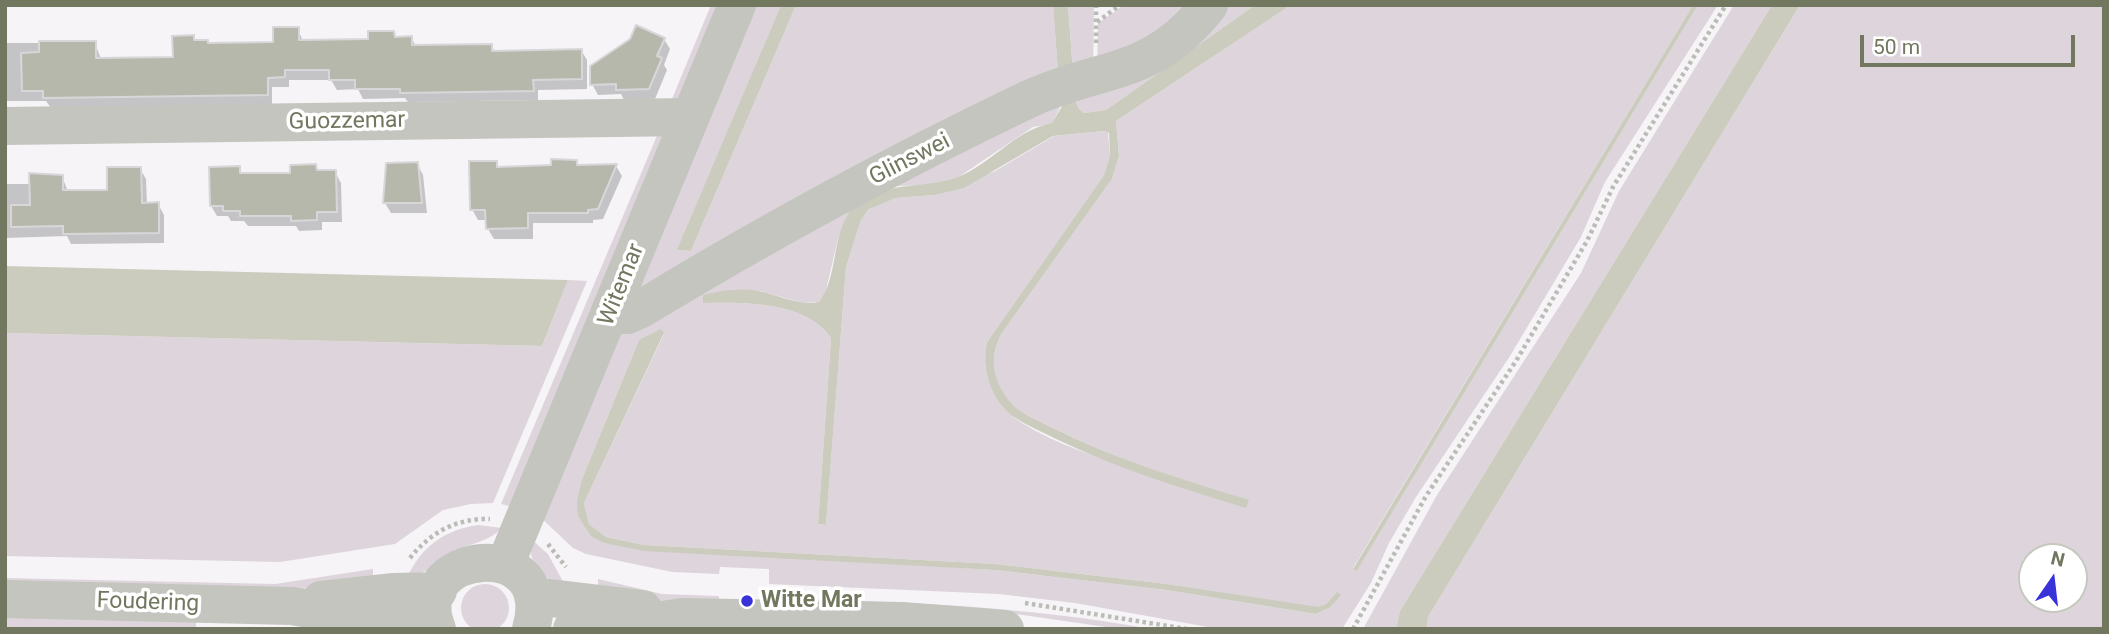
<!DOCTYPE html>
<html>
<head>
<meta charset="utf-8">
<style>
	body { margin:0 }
	#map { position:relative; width:2109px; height:634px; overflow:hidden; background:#f6f4f7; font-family:Roboto,sans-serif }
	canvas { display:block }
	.frame { position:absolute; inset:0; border:7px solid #71785f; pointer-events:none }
	.north { position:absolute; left:2018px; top:543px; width:70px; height:70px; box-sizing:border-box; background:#fff; border:2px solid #c6c9bf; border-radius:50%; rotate:14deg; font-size:19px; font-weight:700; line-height:28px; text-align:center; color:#71785f }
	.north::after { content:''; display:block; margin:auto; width:24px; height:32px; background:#3932d9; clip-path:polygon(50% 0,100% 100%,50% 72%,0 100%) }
	.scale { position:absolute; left:1860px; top:35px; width:215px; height:32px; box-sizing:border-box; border:4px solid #71785f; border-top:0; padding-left:9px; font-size:21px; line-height:24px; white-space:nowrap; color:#71785f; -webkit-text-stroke:5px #fff; paint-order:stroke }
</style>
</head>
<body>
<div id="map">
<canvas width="2109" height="634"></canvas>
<div class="frame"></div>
<div class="north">N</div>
<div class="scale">50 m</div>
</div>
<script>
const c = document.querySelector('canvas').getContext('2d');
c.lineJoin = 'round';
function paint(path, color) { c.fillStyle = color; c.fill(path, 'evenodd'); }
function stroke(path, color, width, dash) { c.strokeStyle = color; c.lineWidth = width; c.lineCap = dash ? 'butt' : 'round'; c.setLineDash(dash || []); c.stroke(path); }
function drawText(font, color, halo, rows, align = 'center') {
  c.font = font + ' Roboto,sans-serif'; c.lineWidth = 7; c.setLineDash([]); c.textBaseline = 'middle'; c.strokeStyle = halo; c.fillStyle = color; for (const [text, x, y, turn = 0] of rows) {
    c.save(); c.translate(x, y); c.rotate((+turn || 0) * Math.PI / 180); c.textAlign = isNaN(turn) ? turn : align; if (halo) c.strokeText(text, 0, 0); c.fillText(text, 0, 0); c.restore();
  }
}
const green = new Path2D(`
	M711,5H725L689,93L669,106Z
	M755,5H781L678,250L691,251L796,5H1053L1058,72L1073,71L1068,5H1094L1093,72L634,295Z
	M1124,5H1200L1097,71L1098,23Z
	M1217,5H1255L1106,110L1084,113L1079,109L1071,91Z
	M1291,5H1693L1353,568L1357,571L1698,5H1718L1605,182L1581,237L1510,356L1416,497L1389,543L1371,583L1342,629H1219L1075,603L999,594L769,584V569L720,567L719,574L672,572L586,554L573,548L539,516L621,327L1034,103L1060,107L1052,124L1033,127L957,178L933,185L895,186L848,215L838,239L825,294L819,302L802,303L761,291L703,303C742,302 807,301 831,338L818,524L826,525L846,267L861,220L869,209L882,202L895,198L934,195L995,171L1054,136L1104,131L1108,133L1110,155L1104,175L987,342C981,368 990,398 1011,415C1065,457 1181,480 1248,500C1181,479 1114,459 1051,427C1039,421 1024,415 1014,406C994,384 987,359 1002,333L1112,179L1119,156L1116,121ZM664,334L584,503L589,524L606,537L644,545L996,564L1167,584L1318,608L1326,604L1337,592L1329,608L1316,614L1166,590L995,570L734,554L604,543L578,516L582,479L639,340Z
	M1734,5H1772L1400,611L1396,629H1363L1437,495L1581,273L1619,191Z
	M1800,5H2104V629H1427L1428,617ZM2032,557H2074V599H2032Z
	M659,131L664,139L513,507L501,504Z
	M568,280L587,281L493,503L471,504L443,510L395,544L280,562L5,556V333L542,346Z
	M478,525L502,528C486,544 467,543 449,554C431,565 429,573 407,578C421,547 444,530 478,525Z
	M531,539L548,554L566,587C543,579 527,565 531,539Z
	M373,569V585L257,591L5,584V578L275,584Z
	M598,579L662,594L719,596V604L662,602L598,594Z
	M461 608a24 24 0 1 1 48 0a24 24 0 1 1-48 0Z
	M768,598C897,601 1024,606 1152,629H1120L1016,614L768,603Z
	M5,613L196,617V628L236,629H5Z`);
const water = new Path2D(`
	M781,5H796L691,251L677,250Z
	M1053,5H1068L1073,72H1058Z
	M1255,5H1291L1116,121L1119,156L1112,179L1002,333C987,359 994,384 1014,406C1024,415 1039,421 1051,427C1114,459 1182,479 1249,500L1246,508C1181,488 1115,468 1054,438C1040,431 1024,424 1011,415C990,398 981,368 987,342L1104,175L1110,155L1109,133L1104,131L1053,136L964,188L934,195L895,198L869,209L861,220L846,267L826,525L818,524L831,338C807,301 742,302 703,303V295C723,290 743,287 764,292C783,297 800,306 819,302C837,279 832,242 847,216C870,178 919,191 955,178C990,166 1014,130 1052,123L1071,91L1079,109L1084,113L1106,110Z
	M1693,5H1698L1357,571L1353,569Z
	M1772,5H1800L1428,617L1427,629H1396L1400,611Z
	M5,266L568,280L542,346L5,333Z
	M661,329L664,333L584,503L589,524L606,537L644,545L996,564L1167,584L1318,607L1326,604L1337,592L1341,595L1329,608L1316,614L1166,590L995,570L644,551L604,543L591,536L578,516L577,502L582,479L639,340Z`);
const shadow = new Path2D(`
	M298,29L303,42L370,41L393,33L397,38H411L416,46L491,45L495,52L581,50L587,60V89L538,90V100L408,102L405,98L363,99L358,89L337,90L331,80H289V87H272V104L51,108L46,101H5V43H95L101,59H174L193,37L196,42L207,41L209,45L275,44Z
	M664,39L670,49L664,65L667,70L655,99L624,100L621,94L598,95L592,84Z
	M576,161L579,167L616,166L622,176L603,219L593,220V223H533V239H494L488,229L487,220H478L472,209L496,163L499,168L552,167Z
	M417,164L423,175L427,213H391L385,203Z
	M315,166L319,172H335L341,183L342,222H322V230L299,231L296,226H248L244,221H231L228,216H217L211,206L239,168L243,175L292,174Z
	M140,169L146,179L147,204H158L164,215V243L71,244L67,236L5,238V184H31V175L54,174L62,176L68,192H109Z`);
const building = new Path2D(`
	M636,25L665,38L657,56L662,58L649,89L616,90V84L590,85V66L630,39Z
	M273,27H299V40L368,39V31H394L395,37L412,36V45L492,44V51L582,49V79L533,80L534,91L400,93V89H355V80H329V70H285V77L268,78V95L43,98V91H22L21,53L39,52V41H96V58L173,57L172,36L194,35V40H208V43L273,42Z
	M551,159L577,160V165L617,164L598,209L588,210V213H528V228L486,229L485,210H470L469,161H497V167L551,165Z
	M418,162L422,203H383L386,163Z
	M316,164L317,170H336L337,212H317V220L291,221V216H240V211H223V206H210L209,167L240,166V173H290V165Z
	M107,167H141L142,203L159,202V233L63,234V226L11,227V205H30L29,173L63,175V190H107Z`);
const path = new Path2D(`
	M1097,22L1120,5
	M1096,43V5
	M548,544L566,567
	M410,558C430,533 456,518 490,519
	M1025,603L1187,629
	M1353,629L1426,496L1516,361L1587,241L1613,187L1726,5`);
const minor = new Path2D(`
	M5,126L690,117
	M609,315H628L641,309C766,233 897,162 1029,99C1103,65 1152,78 1209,5
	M505,565L737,5
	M533,596L643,609
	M5,599L292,606L376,621L435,623
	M321,600L394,592L438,591
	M437,629C404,549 559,533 531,629
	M572,629L624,626L682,617L901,621L1005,629`);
const markers = [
	[747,601,7,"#3932d9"]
];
const streetNames = [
	["Guozzemar",347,122,-1],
	["Glinswei",910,160,-27],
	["Witemar",622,285,-68],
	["Foudering",148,603,2]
];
const poiNames = [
	["Witte Mar",761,601]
];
paint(green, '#ddd5db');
paint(water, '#cbcbbe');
paint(shadow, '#0003');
paint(building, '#b6b8ac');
stroke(building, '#d8d6d8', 2);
stroke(path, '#babcb6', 4.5, [3.5, 3.5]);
stroke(minor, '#c3c5be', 38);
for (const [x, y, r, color] of markers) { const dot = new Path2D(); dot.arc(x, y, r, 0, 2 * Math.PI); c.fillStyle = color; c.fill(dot); stroke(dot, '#fff', 2.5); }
drawText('23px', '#71785f', '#fff', streetNames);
drawText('bold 23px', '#71785f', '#fff', poiNames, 'left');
</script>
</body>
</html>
